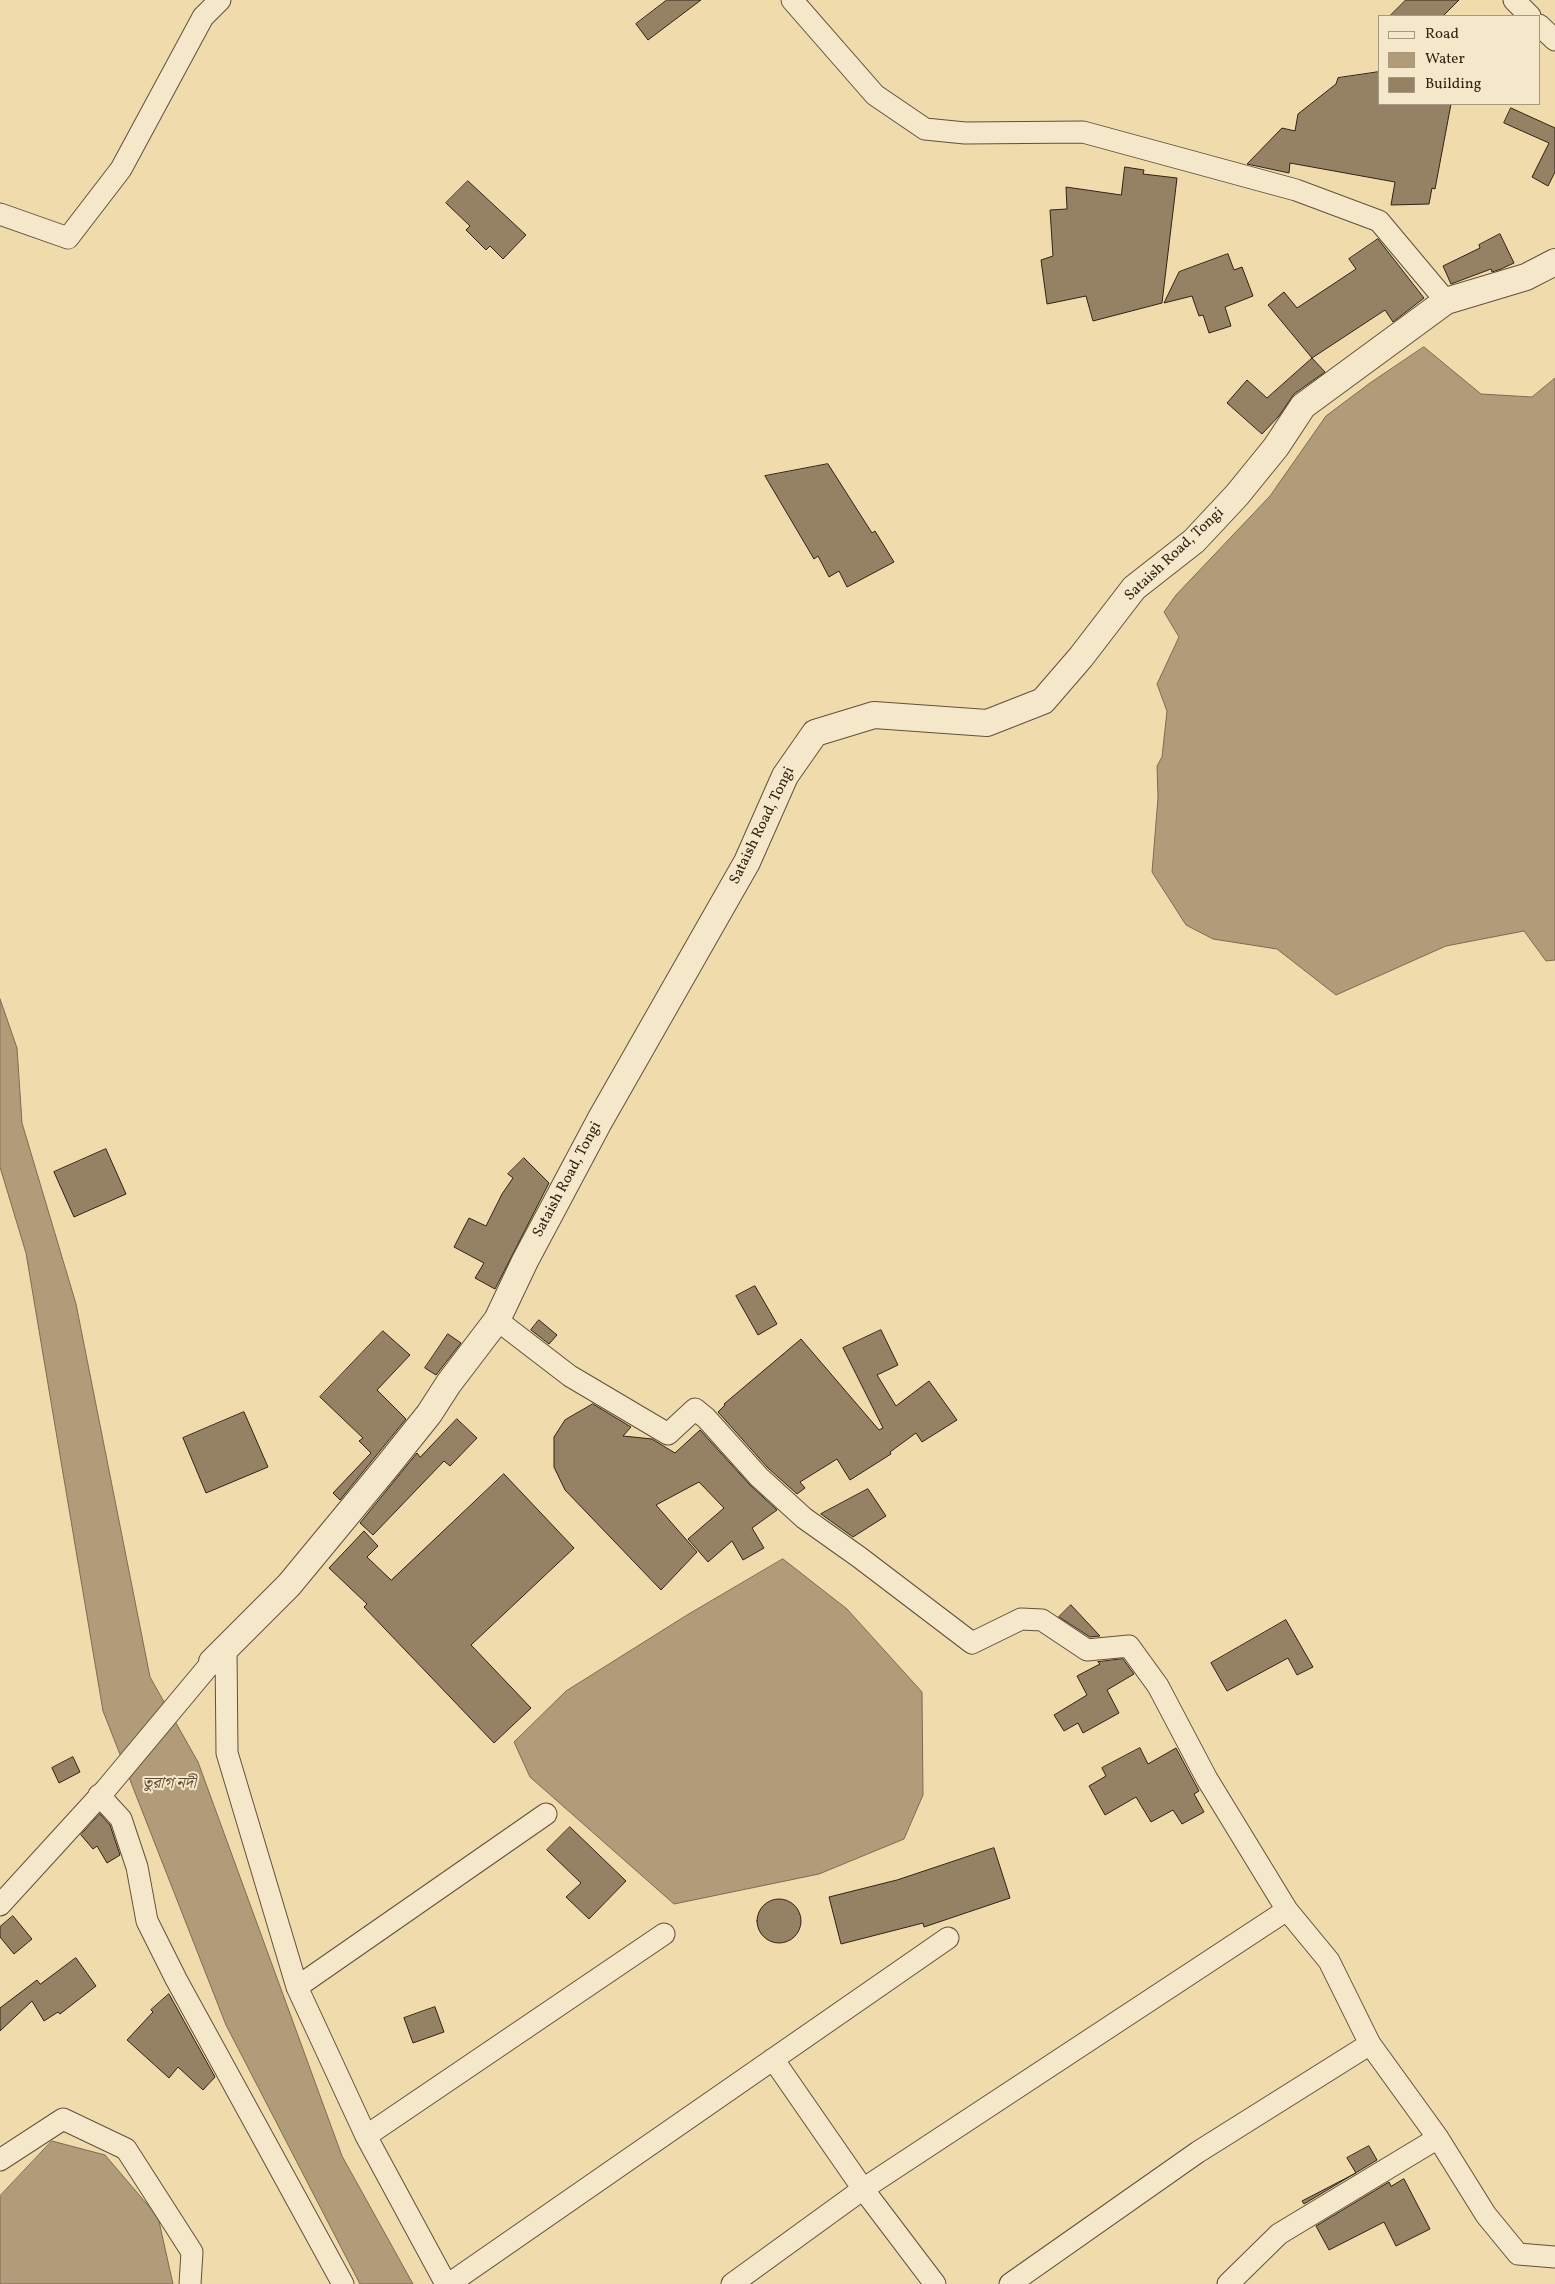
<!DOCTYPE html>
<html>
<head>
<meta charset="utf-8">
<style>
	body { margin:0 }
	#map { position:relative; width:1555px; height:2284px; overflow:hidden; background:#f0dbad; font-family:Vollkorn,serif }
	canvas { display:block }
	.legend { position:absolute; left:1378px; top:15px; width:162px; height:90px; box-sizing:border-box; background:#f5e8ca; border:1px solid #a79981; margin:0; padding:6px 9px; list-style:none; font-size:15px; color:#332214 }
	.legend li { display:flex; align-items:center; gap:10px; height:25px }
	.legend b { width:25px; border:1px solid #a79981 }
</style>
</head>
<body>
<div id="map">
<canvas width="1555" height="2284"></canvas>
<ul class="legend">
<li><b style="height:6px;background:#f5e8ca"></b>Road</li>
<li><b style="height:14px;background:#b09c79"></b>Water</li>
<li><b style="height:14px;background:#958264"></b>Building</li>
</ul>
</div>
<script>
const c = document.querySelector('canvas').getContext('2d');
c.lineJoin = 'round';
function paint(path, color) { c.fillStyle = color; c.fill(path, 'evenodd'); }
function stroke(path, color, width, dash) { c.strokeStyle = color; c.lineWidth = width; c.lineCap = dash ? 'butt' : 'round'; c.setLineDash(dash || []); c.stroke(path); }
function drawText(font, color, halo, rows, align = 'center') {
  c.font = font + ' Vollkorn,"Noto Serif Bengali",serif'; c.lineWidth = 4; c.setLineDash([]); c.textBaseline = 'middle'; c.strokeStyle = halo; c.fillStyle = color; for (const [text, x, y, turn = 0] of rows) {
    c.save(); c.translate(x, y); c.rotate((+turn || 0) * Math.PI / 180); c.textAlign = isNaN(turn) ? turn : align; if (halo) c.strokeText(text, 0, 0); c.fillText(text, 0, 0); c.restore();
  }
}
const water = new Path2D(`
	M1424,347L1481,394L1532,397L1555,378V960L1546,961L1524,931L1446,946L1336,995L1277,949L1213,939L1186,925L1152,872L1158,798L1157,766L1162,757L1167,711L1157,684L1179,637L1164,612L1176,595L1270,496L1326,416L1370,383Z
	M0,999L17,1048L22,1123L76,1304L150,1677L198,1762L342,2156L413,2284H360L226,2025L103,1711L26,1253L0,1167Z
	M783,1559L847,1609L922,1692L923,1795L904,1839L819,1874L674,1904L530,1777L514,1742L566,1691L687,1615Z
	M52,2141L105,2155L158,2217L173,2284H0V2196Z`);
const building = new Path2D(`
	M667,0H701L648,40L636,24Z
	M1406,0H1459L1443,16H1390Z
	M1379,72V104H1451L1435,189L1432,188L1429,204L1391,205L1395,182L1290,163L1289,173L1247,164L1282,128L1295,131L1298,114L1336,84L1338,78Z
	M1511,108L1555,128V172L1548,186L1532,177L1549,143L1504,123Z
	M1125,167L1144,170L1143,174L1177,178L1162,303L1093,321L1086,296L1047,304L1041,260L1053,256L1050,210L1067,209L1066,187L1121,195Z
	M468,181L526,235L503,259L490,246L486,250L466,230L470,226L446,203Z
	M1500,234L1514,263L1501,269L1492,272L1491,269L1451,284L1443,266L1480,248L1479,245Z
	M1378,239L1424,298L1393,322L1385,310L1312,358L1325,372L1294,394L1279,416L1262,434L1227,403L1247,380L1267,398L1312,358L1268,305L1284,292L1297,308L1356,269L1349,259Z
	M1228,254L1234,270L1242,267L1253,296L1225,307L1231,326L1209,333L1203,315L1199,316L1192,296L1164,303L1179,272Z
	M828,464L872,533L875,531L894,562L847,587L839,571L829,577L818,556L814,559L765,476Z
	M106,1149L126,1194L74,1217L54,1172Z
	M524,1158L549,1183L495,1289L475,1278L484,1263L454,1247L469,1218L486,1226L502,1194L513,1178L508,1174Z
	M755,1286L777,1324L758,1335L736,1296Z
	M539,1320L557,1335L549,1344L531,1330Z
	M881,1330L898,1365L877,1375L896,1406L929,1381L957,1420L922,1442L916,1433L890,1452L891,1454L850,1480L837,1459L800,1482L805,1488L797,1494L768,1468L718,1412L725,1405L724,1404L801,1339L879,1430L883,1428L843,1348Z
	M383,1331L410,1355L377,1390L406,1419L340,1500L333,1493L371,1453L359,1441L363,1438L320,1397Z
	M448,1334L461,1343L436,1375L425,1368Z
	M593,1404L631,1427L623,1436L652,1439L675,1453L700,1430L750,1485L777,1510L752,1528L764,1548L743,1560L732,1541L708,1562L688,1539L724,1508L699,1482L656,1505L697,1552L661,1590L565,1490L554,1467V1437L565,1420Z
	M244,1412L268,1467L206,1493L183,1438Z
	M457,1419L477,1438L450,1466L444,1461L373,1535L360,1523L417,1453L420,1457Z
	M504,1474L574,1548L471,1645L531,1708L494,1743L364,1607L367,1604L329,1568L364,1531L378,1546L367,1557L391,1580Z
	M868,1489L886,1516L853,1537L821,1514Z
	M1071,1605L1100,1636L1090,1637L1059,1617Z
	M1286,1620L1313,1667L1297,1675L1288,1658L1227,1691L1211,1663Z
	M1123,1659L1134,1674L1107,1690L1119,1713L1083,1733L1078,1723L1064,1731L1054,1715L1087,1695L1077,1676L1100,1664L1098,1662Z
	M1140,1748L1148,1764L1176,1748L1199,1791L1194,1794L1204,1812L1182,1824L1173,1810L1151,1822L1136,1797L1105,1815L1089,1786L1106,1776L1102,1768Z
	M73,1757L80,1772L59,1783L52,1768Z
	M100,1814L110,1825L120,1855L107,1863L97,1846L93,1849L81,1835Z
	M570,1827L626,1881L589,1919L566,1897L581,1883L547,1850Z
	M994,1848L1010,1898L924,1927L923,1923L841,1944L829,1897L897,1880Z
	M757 1921a22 22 0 1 1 44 0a22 22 0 1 1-44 0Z
	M13,1916L32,1939L14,1954L0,1937V1927Z
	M76,1958L96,1986L60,2014L58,2012L44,2021L32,2001L0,2031V2008L37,1980L40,1984Z
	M169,1994L215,2077L203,2090L178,2067L169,2078L127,2040L153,2012L151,2010Z
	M435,2007L444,2032L413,2043L404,2018Z
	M1369,2146L1377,2160L1304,2204L1302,2201L1356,2173L1347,2158Z
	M1404,2179L1430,2229L1396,2246L1384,2222L1329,2250L1316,2226L1389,2182L1391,2186Z`);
const minor = new Path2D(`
	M792,0L875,95L925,129L965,133L1083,132L1296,190L1379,221L1446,301
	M1514,0L1530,16
	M1539,25L1555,40
	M0,214L68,238L121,169L203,17L220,0
	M497,1320L570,1376L668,1434L695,1409L706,1418L759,1477L804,1518L859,1557L972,1643L1021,1619L1042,1620L1087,1650L1129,1646L1158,1686L1207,1779L1287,1910L1329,1961L1370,2044L1438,2138L1486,2215L1518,2254L1555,2257
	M226,1649L227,1753L297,1987L366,2136L446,2284
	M99,1795L121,1819L137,1867L147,1921L176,1979L343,2284
	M0,1905L106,1789L212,1662
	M297,1987L546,1814
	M773,2059L863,2189L935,2284
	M366,2136L664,1934
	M0,2160L63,2119L126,2149L192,2252L190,2284
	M449,2284L948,1938
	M732,2284L863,2189L1287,1910
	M1010,2284L1198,2152L1370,2044
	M1228,2284L1279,2234L1438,2138`);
const tertiary = new Path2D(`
	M212,1662L289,1585L389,1464L429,1414L449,1383L497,1320L525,1261L600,1120L747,862L785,776L815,733L874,715L987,723L1043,701L1081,657L1134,588L1194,541L1237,495L1276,447L1303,406L1446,301L1526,277L1555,262`);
const streetNames = [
	["Sataish Road, Tongi",1175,555,-43],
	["Sataish Road, Tongi",763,826,-64],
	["Sataish Road, Tongi",568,1180,-62]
];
const waterNames = [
	["তুরাগ নদী",169,1785]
];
paint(water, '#b09c79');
stroke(water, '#7e6b51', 1);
paint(building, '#958264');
stroke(building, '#332214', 1);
stroke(minor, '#62503a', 23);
stroke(tertiary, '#62503a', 28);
stroke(minor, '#f5e8ca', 21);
stroke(tertiary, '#f5e8ca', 26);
drawText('15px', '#332214', '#f5e8ca', streetNames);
drawText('italic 16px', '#5f4d37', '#f5e8ca', waterNames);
</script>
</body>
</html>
